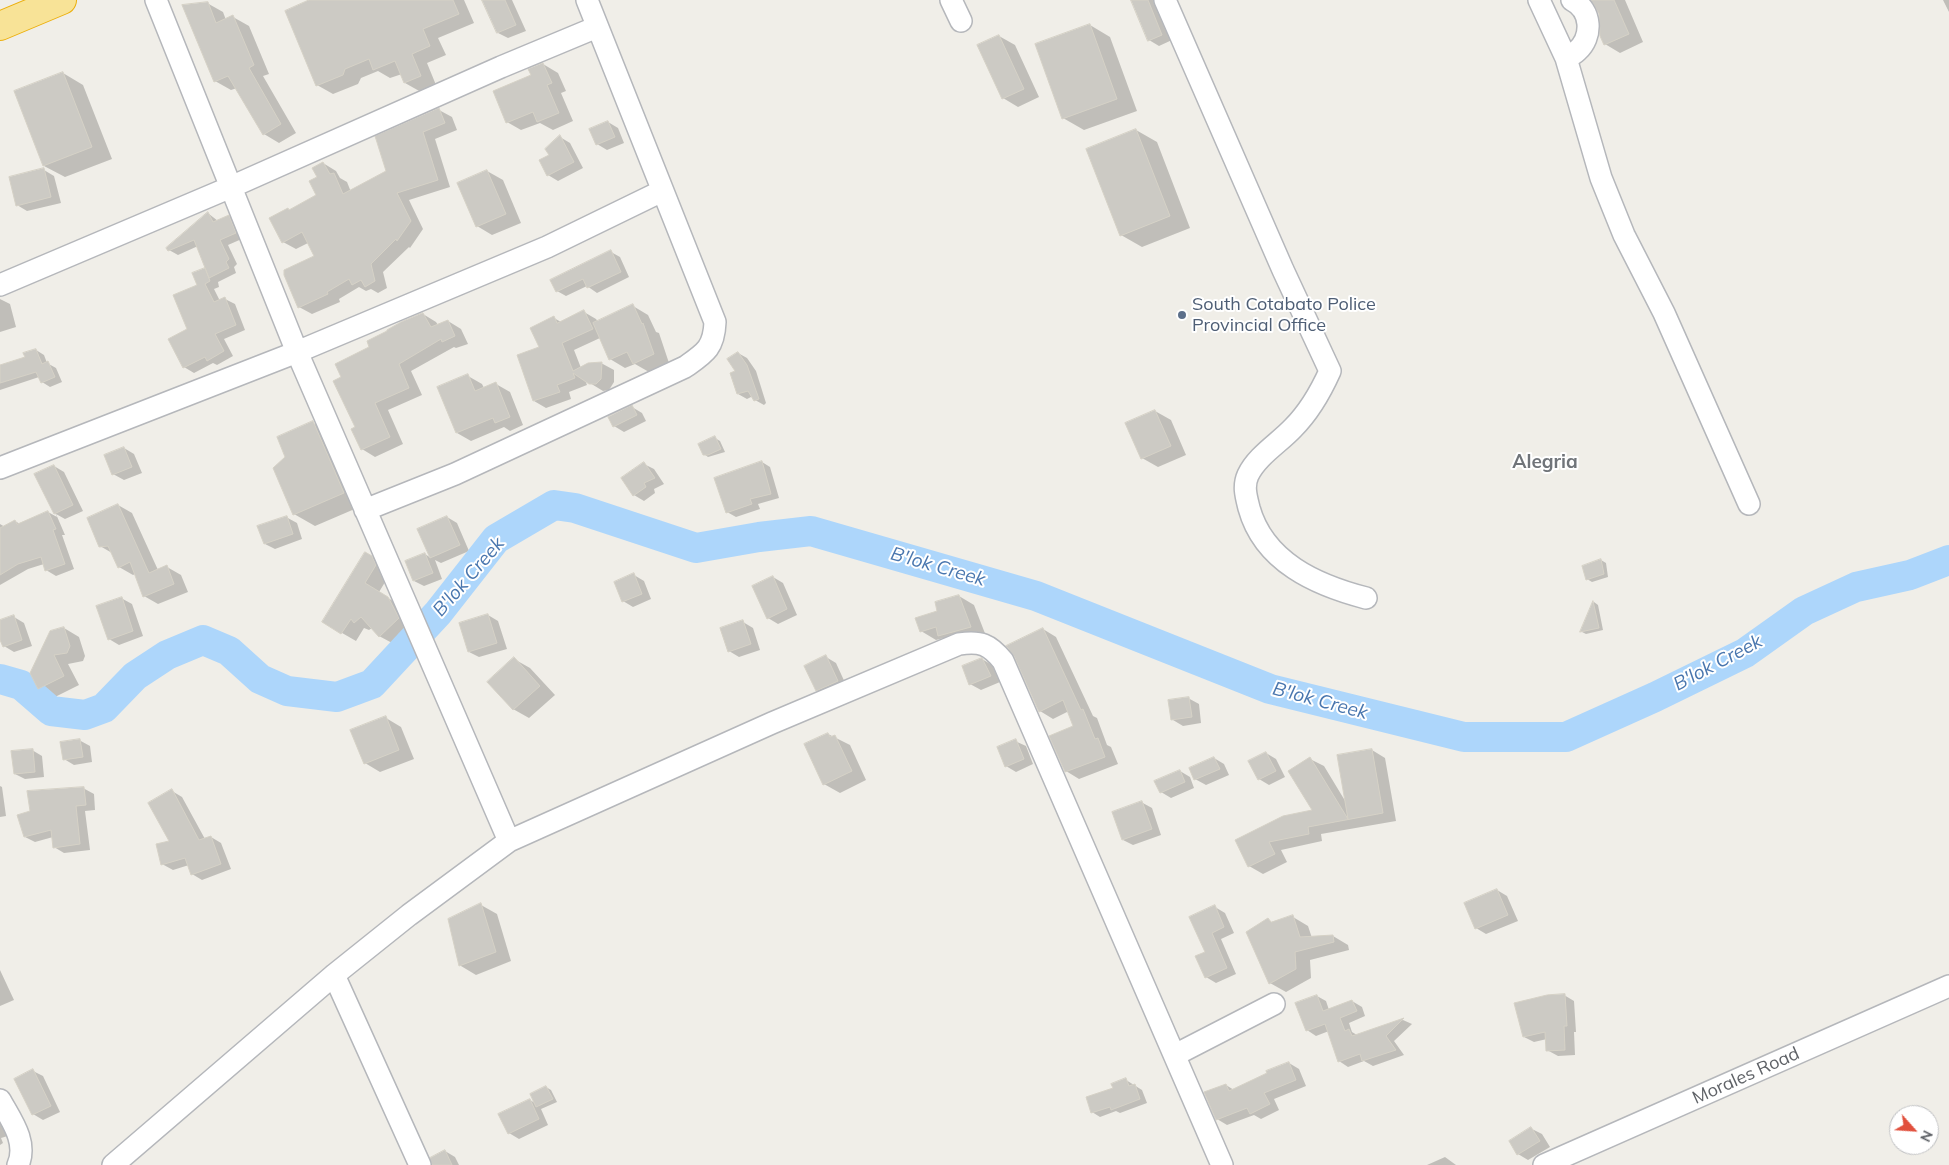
<!DOCTYPE html>
<html>
<head>
<meta charset="utf-8">
<style>
	body { margin:0 }
	#map { position:relative; width:1949px; height:1165px; overflow:hidden; background:#f0eee8; font-family:Mulish,sans-serif }
	canvas { display:block }
	.north { position:absolute; left:1889px; top:1105px; width:50px; height:50px; box-sizing:border-box; background:#fff; border:1px solid #bfc0c2; border-radius:50%; rotate:116deg; font-size:14px; font-weight:700; line-height:20px; text-align:center; color:#5f6267 }
	.north::after { content:''; display:block; margin:auto; width:18px; height:22px; background:#e1503d; clip-path:polygon(50% 0,100% 100%,50% 72%,0 100%) }
</style>
</head>
<body>
<div id="map">
<canvas width="1949" height="1165"></canvas>
<div class="north">N</div>
</div>
<script>
const c = document.querySelector('canvas').getContext('2d');
c.lineJoin = 'round';
function paint(path, color) { c.fillStyle = color; c.fill(path, 'evenodd'); }
function stroke(path, color, width, dash) { c.strokeStyle = color; c.lineWidth = width; c.lineCap = dash ? 'butt' : 'round'; c.setLineDash(dash || []); c.stroke(path); }
function drawText(font, color, halo, rows, align = 'center') {
  c.font = font + ' Mulish,sans-serif'; c.lineWidth = 4; c.setLineDash([]); c.textBaseline = 'middle'; c.strokeStyle = halo; c.fillStyle = color; for (const [text, x, y, turn = 0] of rows) {
    c.save(); c.translate(x, y); c.rotate((+turn || 0) * Math.PI / 180); c.textAlign = isNaN(turn) ? turn : align; if (halo) c.strokeText(text, 0, 0); c.fillText(text, 0, 0); c.restore();
  }
}
const shadow = new Path2D(`
	M313,0H464L474,23L438,38L446,55L427,63L436,85L421,92L405,83L402,74L390,78L378,71L361,78L358,84L333,94L317,85Z
	M491,0H512L526,31L508,38L498,33Z
	M1132,0H1155L1172,40L1159,46L1149,40Z
	M1592,0H1625L1643,42L1620,53L1605,44L1599,11Z
	M1943,0H1949V12Z
	M207,3L223,12L226,20L233,17L249,26L269,74L263,76L296,133L279,143L264,134L237,88L231,90L215,81Z
	M1090,25L1110,37L1137,111L1084,130L1063,118Z
	M999,36L1015,45L1039,97L1018,107L1003,98Z
	M543,64L558,73L566,91L561,93L573,121L553,130L540,123L521,130L507,122L532,76Z
	M63,73L83,85L112,159L65,177L44,166Z
	M439,110L452,117L457,130L435,139L450,187L409,200L423,229L410,248L409,247L383,272L387,288L378,293L371,289L366,291L359,287L339,299L340,302L312,314L299,307L316,257L308,243L296,249L283,242L290,211L318,195V177L323,163L336,171L340,178L347,182L351,192L388,172Z
	M608,122L618,128L624,143L607,150L597,144Z
	M1136,130L1157,142L1190,228L1142,247L1121,235Z
	M560,137L570,143L583,168L558,181L548,175L550,155Z
	M44,170L54,176L61,203L27,211L17,205Z
	M487,171L503,180L521,223L492,235L477,226Z
	M209,214L218,221L229,216L237,221L244,238L228,245L237,264L234,267L236,273L218,282L219,287L214,289L220,301L225,299L235,304L245,330L224,339L233,356L217,365L213,363L194,373L184,367L188,330L199,286L194,274L207,269L198,246L178,255L169,250Z
	M611,252L620,257L629,277L597,293L587,286L566,296L557,291Z
	M0,299L10,304L16,327L0,332Z
	M633,306L648,315L656,332L659,333L669,363L649,372L635,364L625,368L610,359L600,338L574,350L581,368L601,363L614,370V382L609,390L603,391L585,380L587,385L569,392L571,399L546,408L534,401L541,348L554,318L561,322L584,312L596,319L598,322Z
	M423,314L436,322L438,325L448,321L461,329L468,344L456,348L454,347L411,371L422,395L388,410L403,444L375,457L362,449L343,377L371,348Z
	M36,350L44,355L47,363L56,368L62,382L50,387L42,382L39,377L0,390V366L26,358Z
	M738,353L747,358L756,371L766,403L764,405L755,400L753,396L747,399L738,394Z
	M468,376L482,384L484,388L496,384L510,392L523,425L510,431L504,427L471,441L457,433Z
	M632,407L642,413L646,421L624,432L614,426Z
	M1155,411L1171,420L1186,455L1158,467L1142,458Z
	M313,423L334,434L364,505L315,526L294,514L286,457Z
	M715,438L720,441L725,452L708,457L704,454Z
	M124,448L134,454L142,473L124,480L113,474Z
	M762,462L770,467L779,498L758,504L760,509L736,517L727,512Z
	M644,464L654,469L664,484L654,489L655,493L644,501L634,495Z
	M54,466L64,472L83,511L65,519L56,514L65,535H62L74,569L56,576L46,570L44,564L28,569L0,585V524L5,527L15,521L20,524L48,512L57,517L36,474Z
	M118,505L132,513L158,570L167,567L181,575L188,592L158,604L144,596L135,574L133,575L119,567L112,553L100,546Z
	M286,517L297,523L302,539L275,549L265,544Z
	M447,517L457,523L469,551L441,563L435,560L442,579L424,586L414,581L425,554L431,558L419,529Z
	M366,553L386,565L390,574L379,592L402,607L412,626L394,644L379,636L372,628L369,630L364,628L356,641L323,622Z
	M1601,560L1606,563L1608,577L1592,582L1587,579Z
	M634,575L644,581L651,599L633,607L623,601Z
	M773,577L783,583L797,615L778,624L768,618Z
	M959,596L974,605L986,636L955,644L944,638L936,640L921,631L939,612Z
	M121,598L132,604L143,636L119,645L109,639Z
	M1594,602L1598,605L1603,630L1586,634L1582,632Z
	M488,615L498,621L507,649L479,657L469,652L461,624Z
	M14,617L24,623L32,646L14,652L4,646L0,636V621Z
	M743,622L753,628L760,650L739,657L729,651Z
	M64,628L79,637L85,656L83,661L68,664L79,685L55,697L39,688Z
	M1043,629L1056,637L1093,716L1097,718L1107,745L1111,747L1118,764L1079,779L1066,771L1075,727L1069,711L1053,719L1040,711Z
	M826,657L836,663L847,687L827,696L817,690Z
	M514,659L530,668L555,695L529,718L513,709Z
	M982,659L992,665L1000,682L981,690L970,684Z
	M1188,698L1199,704L1201,723L1183,726L1173,720Z
	M386,718L401,727L414,759L380,772L365,763Z
	M828,734L850,745L866,780L840,793L824,784Z
	M79,740L90,746L92,762L74,765L64,759Z
	M1015,741L1026,746L1033,764L1016,772L1006,766Z
	M32,750L42,756L44,777L25,779L15,774Z
	M1372,750L1385,758L1396,821L1321,834L1322,841L1281,850L1287,862L1263,874L1249,866L1237,840L1314,811L1310,759L1324,766L1347,804Z
	M1266,753L1276,759L1285,777L1269,785L1259,779Z
	M1214,758L1224,764L1229,775L1206,785L1195,779Z
	M1180,771L1190,777L1194,788L1171,798L1161,792Z
	M0,786L2,787L6,816L0,817Z
	M83,788L94,794L95,810L85,811L90,850L64,853L54,847L53,837L35,842L25,837Z
	M172,791L182,797L205,839L211,837L221,843L231,869L202,880L192,874L189,865L173,870L162,864L171,842Z
	M1141,802L1152,808L1161,835L1133,845L1123,840L1113,813Z
	M1497,890L1507,896L1518,921L1486,934L1476,928Z
	M481,905L497,914L511,961L476,975L461,966L450,920Z
	M1215,907L1225,913L1234,933L1221,939L1236,974L1216,983L1206,977V952Z
	M1293,917L1308,926L1312,938L1333,936L1348,945L1349,950L1310,960L1311,978L1286,992L1270,983L1268,920L1273,923Z
	M0,970L14,1000L0,1006Z
	M1564,995L1574,1001L1576,1032H1574L1575,1055L1558,1056L1547,1050V1039L1534,1042L1524,1037Z
	M1317,996L1326,1001L1329,1010L1352,1001L1362,1007L1365,1016L1349,1023L1352,1032L1357,1035L1403,1020L1412,1024L1394,1041L1404,1055L1373,1066L1364,1061L1348,1067L1339,1061L1329,1031L1316,1036L1307,1030Z
	M1289,1063L1299,1069L1306,1086L1274,1099L1279,1110L1261,1119L1254,1115L1227,1125L1217,1119L1226,1085L1234,1090Z
	M33,1071L43,1076L60,1112L43,1120L33,1114Z
	M1126,1080L1142,1090L1147,1103L1120,1113L1116,1111L1100,1117L1092,1112L1114,1089Z
	M546,1087L551,1090L557,1102L541,1109L548,1125L519,1139L509,1133L530,1100L535,1103Z
	M0,1118L11,1135L1,1138L3,1143L0,1145Z
	M1532,1129L1542,1134L1550,1147L1528,1160L1518,1154L1511,1142Z
	M445,1151L455,1157L459,1165H432Z
	M1445,1157L1456,1165H1427Z`);
const river = new Path2D(`
	M0,679L21,685L51,711L85,715L104,708L135,676L167,655L203,640L229,651L260,679L287,691L337,697L372,684L438,613L496,539L554,505L575,508L696,548L759,537L811,531L1036,596L1270,689L1464,737H1566L1655,697L1745,653L1804,611L1856,587L1910,575L1949,560`);
const building = new Path2D(`
	M309,0H453L459,14L423,29L430,46L412,54L421,76L404,83L395,61L373,70L369,59L345,69L343,75L316,86L285,11Z
	M482,0H505L516,25L497,33Z
	M1131,0H1148L1162,35L1148,41Z
	M1591,0H1614L1629,34L1604,45L1600,36L1599,14Z
	M208,2L216,23L233,15L254,65L249,68L281,124L263,135L228,76L214,82L182,5Z
	M1090,24L1117,99L1062,119L1035,44Z
	M999,35L1024,89L1002,99L977,45Z
	M543,63L552,83L547,85L559,113L537,122L533,112L506,123L493,91L531,75L528,69Z
	M63,72L92,147L43,166L14,91Z
	M439,108L445,123L423,132L438,180L397,193L411,221L397,241L396,239L371,264L375,281L365,287L361,280L352,285L349,279L327,292L328,294L298,308L284,275V270L314,256L302,232L282,243L269,218L288,208L289,210L316,195L309,181L317,177L312,168L323,162L330,174L334,173L343,194L386,171L375,136Z
	M608,121L615,137L596,145L589,129Z
	M1136,129L1170,216L1120,236L1086,149Z
	M560,135L574,162L547,176L539,160L549,155L545,149Z
	M44,168L51,197L16,206L9,177Z
	M487,170L506,214L476,227L457,183Z
	M208,212L213,222L229,215L236,233L220,240L229,259L226,262L229,268L209,278L194,240L168,251L166,248Z
	M611,250L621,272L587,288L583,279L556,292L550,280Z
	M205,268L210,281L205,284L214,302L225,297L236,325L215,334L224,351L207,361L205,357L183,368L168,339L187,329L173,295L197,285L192,273Z
	M633,304L642,324L643,323L654,354L633,364L627,352L609,360L593,323Z
	M584,310L593,329L562,343L573,371L588,363L602,362L601,379L596,384H589L573,373L575,378L557,385L560,392L533,401L517,355L539,347L530,328L554,316L557,323Z
	M423,313L431,327L448,320L455,336L442,342L441,339L399,364L409,388L375,403L390,437L361,450L351,429L355,427L333,381L341,377L335,364L369,347L367,341L387,331V330L401,322Z
	M36,349L42,364L48,361L55,377L41,383L36,372L0,383V365L25,357L23,353Z
	M738,352L747,365L759,399L754,401L748,391L737,394L730,373L735,371L727,359Z
	M468,374L475,391L496,382L510,417L495,423L493,418L456,433L437,387Z
	M632,405L637,415L613,427L608,417Z
	M1155,410L1171,446L1141,459L1125,423Z
	M313,421L344,493L293,515L273,468L285,457L277,437Z
	M715,436L721,449L708,455H703L698,444Z
	M124,447L132,467L112,475L104,455Z
	M762,461L771,494L750,499L752,504L726,513L714,478Z
	M644,462L655,478L644,483L646,487L633,496L621,478Z
	M54,465L73,505L54,514L34,474Z
	M118,504L149,573L167,565L174,584L143,597L130,562L118,568L108,546L99,547L87,518Z
	M48,511L56,529L53,530L65,564L45,571L41,557L18,564L0,575V528L15,520L17,524Z
	M287,516L293,534L264,544L257,526Z
	M447,516L460,545L430,558L417,529Z
	M365,552L372,556L376,565L365,583L388,597L399,618L379,637L361,617L354,623L351,619L341,634L322,622Z
	M425,553L433,573L413,581L405,561Z
	M1601,559L1604,574L1586,580L1582,566Z
	M634,573L642,594L622,602L614,582Z
	M773,576L787,609L767,619L752,586Z
	M959,595L971,627L938,636L936,627L920,632L915,618L937,611L935,602Z
	M122,597L133,631L108,640L96,606Z
	M1593,601L1599,628L1580,632Z
	M488,614L497,643L468,652L459,623Z
	M14,615L22,640L3,647L0,640V620Z
	M743,620L751,644L728,652L720,628Z
	M64,627L70,646L67,653L54,655L64,676L38,689L30,673L50,631Z
	M1043,628L1081,710L1083,709L1095,739L1098,738L1105,757L1065,772L1049,736L1073,726L1063,700L1039,712L1014,656L1006,646Z
	M826,655L838,681L816,691L804,666Z
	M514,657L540,686L513,710L487,682Z
	M982,658L991,676L969,685L962,666Z
	M1189,697L1192,717L1171,720L1168,700Z
	M386,716L399,750L364,764L350,730Z
	M828,733L830,737L835,735L852,771L823,785L804,744Z
	M80,739L83,757L63,760L60,742Z
	M1016,739L1024,759L1005,767L997,747Z
	M33,749L35,772L14,774L11,751Z
	M1372,749L1383,813L1308,827L1309,834L1269,842L1275,854L1248,867L1235,840L1283,816L1312,810L1288,771L1310,757L1348,819L1337,755Z
	M1266,752L1276,771L1258,780L1248,761Z
	M1214,757L1220,769L1194,780L1189,768Z
	M1180,770L1185,782L1160,793L1154,781Z
	M84,787L86,805L76,806L80,844L53,848L51,830L24,837L17,815L30,811L27,791Z
	M172,789L199,840L211,836L221,864L191,875L185,858L161,865L156,844L169,841L148,803Z
	M1142,801L1152,829L1122,840L1112,812Z
	M1497,889L1508,915L1475,929L1464,903Z
	M481,903L496,952L459,966L448,919Z
	M1215,905L1224,927L1212,933L1227,968L1205,978L1195,956L1205,952L1189,917Z
	M1293,915L1300,937L1333,935L1334,942L1295,952L1296,969L1269,984L1246,932L1268,918L1271,922Z
	M1565,994L1567,1026H1564L1565,1050L1546,1051L1545,1032L1523,1037L1514,1003L1547,995Z
	M1317,995L1323,1011L1352,1000L1357,1011L1340,1018L1345,1031L1349,1029L1352,1036L1404,1018L1386,1036L1396,1050L1362,1061L1360,1054L1338,1062L1325,1024L1306,1031L1295,1003Z
	M1289,1062L1296,1080L1264,1093L1270,1104L1250,1114L1247,1108L1216,1120L1204,1092L1226,1084L1229,1091L1267,1073L1266,1071Z
	M33,1069L51,1106L32,1115L14,1079Z
	M1126,1078L1129,1086L1135,1084L1140,1099L1111,1110L1110,1107L1091,1113L1086,1097L1113,1088L1111,1084Z
	M546,1086L553,1099L536,1107L530,1094Z
	M530,1099L539,1119L508,1134L498,1114Z
	M1531,1127L1540,1141L1517,1155L1509,1141Z
	M445,1150L452,1165H432L430,1158Z`);
const minor = new Path2D(`
	M156,0L297,352L509,841
	M951,0L961,21
	M1165,0L1283,270L1330,371C1321,391 1309,412 1293,428C1279,443 1257,456 1248,475C1243,486 1246,496 1249,508C1264,562 1316,585 1366,598
	M1539,0L1566,58L1601,178L1624,235L1664,313L1749,504
	M1566,58C1570,56 1574,54 1577,51C1593,37 1592,10 1572,0
	M0,285L231,187L501,67L597,27
	M0,468L297,352L547,247L662,191
	M365,510L455,474L685,367C705,353 714,348 715,322L587,0
	M334,975L420,1165
	M1175,1055L1274,1004
	M0,1100C11,1120 28,1142 18,1165
	M113,1165L334,975L409,915L509,841L772,723L959,644C981,641 989,644 1003,661L1222,1165
	M1544,1165L1949,986`);
const highway = new Path2D(`
	M0,26L62,0`);
const markers = [
	[1182,315,5,"#5c6f8a"]
];
const serviceNames = [
	["South Cotabato Police",1192,305],
	["Provincial Office",1192,326]
];
const streetNames = [
	["Morales Road",1746,1076,-24]
];
const neighbourhoodNames = [
	["Alegria",1545,462]
];
const waterNames = [
	["B'lok Creek",938,567,16],
	["B'lok Creek",469,577,-49],
	["B'lok Creek",1718,663,-28],
	["B'lok Creek",1320,701,15]
];
paint(shadow, '#0003');
stroke(river, '#add6fb', 30);
paint(building, '#cccac4');
stroke(building, '#d5d1c6', 1);
stroke(minor, '#b5b7bb', 24);
stroke(highway, '#ecaf0c', 30);
stroke(minor, '#fff', 21);
stroke(highway, '#f8e397', 28);
for (const [x, y, r, color] of markers) { const dot = new Path2D(); dot.arc(x, y, r, 0, 2 * Math.PI); c.fillStyle = color; c.fill(dot); stroke(dot, '#fff', 2); }
drawText('18px', '#4e5e75', '#fff', serviceNames, 'left');
drawText('18px', '#5f6267', '#fff', streetNames);
drawText('bold 19px', '#707479', '#fff', neighbourhoodNames);
drawText('italic 19px', '#4976ae', '#fff', waterNames);
</script>
</body>
</html>
